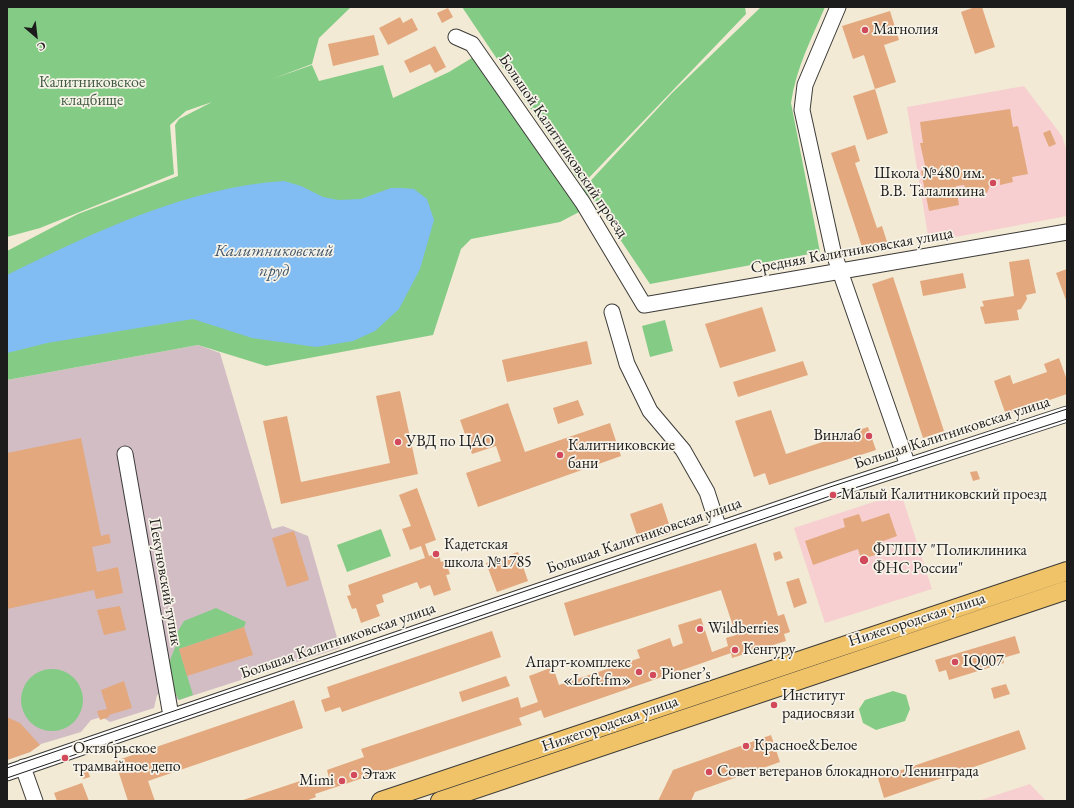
<!DOCTYPE html>
<html>
<head>
<meta charset="utf-8">
<style>
	body { margin:0 }
	#map { position:relative; width:1074px; height:808px; overflow:hidden; background:#f2ead4; font-family:"EB Garamond",serif }
	canvas { display:block }
	.frame { position:absolute; inset:0; border:8px solid #1c1c1c; pointer-events:none }
	.north { position:absolute; left:16px; top:16px; width:40px; height:40px; -webkit-text-stroke:3px #f7f3e8; paint-order:stroke; rotate:152deg; font-size:11px; font-weight:700; line-height:16px; text-align:center; color:#1c1c1c }
	.north::after { content:''; display:block; margin:auto; width:14px; height:18px; background:#1c1c1c; clip-path:polygon(50% 0,100% 100%,50% 72%,0 100%) }
</style>
</head>
<body>
<div id="map">
<canvas width="1074" height="808"></canvas>
<div class="frame"></div>
<div class="north">С</div>
</div>
<script>
const c = document.querySelector('canvas').getContext('2d');
c.lineJoin = 'round';
function paint(path, color) { c.fillStyle = color; c.fill(path, 'evenodd'); }
function stroke(path, color, width, dash) { c.strokeStyle = color; c.lineWidth = width; c.lineCap = dash ? 'butt' : 'round'; c.setLineDash(dash || []); c.stroke(path); }
function drawText(font, color, halo, rows, align = 'center') {
  c.font = font + ' "EB Garamond",serif'; c.lineWidth = 3.5; c.setLineDash([]); c.textBaseline = 'middle'; c.strokeStyle = halo; c.fillStyle = color; for (const [text, x, y, turn = 0] of rows) {
    c.save(); c.translate(x, y); c.rotate((+turn || 0) * Math.PI / 180); c.textAlign = isNaN(turn) ? turn : align; if (halo) c.strokeText(text, 0, 0); c.fillText(text, 0, 0); c.restore();
  }
}
const built = new Path2D(`
	M1024,86L1062,136L1067,151V216L929,242L907,107Z
	M901,493L932,589L825,623L794,528Z
	M1030,784L1046,801H978Z`);
const industrial = new Path2D(`
	M198,345L220,353L272,529L283,526L308,536L340,648L179,700L176,699L171,691L157,695L154,708L110,722L102,717L91,720L81,732L41,744L30,752L7,760V380Z`);
const green = new Path2D(`
	M7,7H351L319,38L312,64L272,79L312,65L319,81L383,65L393,98L449,72L475,56L581,211L560,222L471,239L461,249L433,335L266,366L198,345L7,380V251L78,214L178,176L175,125L179,119L212,102L186,111L170,125L174,174L40,228L7,237Z
	M462,7H745L746,14L582,185Z
	M761,7H825C811,40 796,68 791,103L820,252L650,284L595,202L582,190L672,93Z
	M665,320L673,351L650,357L642,326Z
	M381,529L391,556L347,572L337,545Z
	M216,608L246,622L244,627L179,649L193,695L179,700C164,673 166,668 178,641L175,636L184,621Z
	M21 700a31 31 0 1 1 62 0a31 31 0 1 1-62 0Z
	M893,691L906,695L910,709L905,721L876,730L863,723L859,709L865,700Z`);
const water = new Path2D(`
	M284,181L301,186L323,197L338,200L361,199L391,188H401L414,189L427,199L434,220L420,269L399,309L375,331L353,341L316,347L252,338L193,319L47,343L7,353V275C92,233 188,187 284,181Z`);
const building = new Path2D(`
	M975,7H982L995,47L975,54L961,12Z
	M448,8L453,17L442,23L437,13Z
	M890,11L899,40L884,45L896,82L875,89L864,55L853,59L842,26Z
	M400,17L403,23L412,18L418,30L388,45L379,28Z
	M374,35L379,55L333,66L328,44Z
	M435,46L446,67L435,73L430,64L410,73L404,61Z
	M875,89L888,133L867,140L853,96Z
	M1010,109L1013,127L1018,126L1028,174L1012,177L1013,182L1000,185V179L992,180L987,193L985,192L974,193V195L967,191L964,185L956,186L959,205L929,211L921,171L926,170L920,143H923L920,122Z
	M1050,130L1056,144L1049,147L1043,133Z
	M855,145L860,161L855,163L877,228L882,226L887,242L863,250L831,153Z
	M1029,259L1036,293L1026,295L1027,299L1021,309L1017,310L1019,320L985,324L980,307L984,306L982,301L1014,296L1009,262Z
	M1067,269V299L1066,300L1056,273Z
	M963,273L966,288L923,296L920,281Z
	M893,277L944,431L923,438L872,284Z
	M762,307L776,351L720,368L705,324Z
	M587,341L592,364L507,382L502,360Z
	M1059,358L1067,380V394L1006,415L994,381L1010,375L1013,384L1047,372L1044,364Z
	M803,361L808,375L738,397L733,382Z
	M400,391L418,474L281,504L263,421L287,416L301,482L390,463L376,396Z
	M578,400L584,415L558,424L553,408Z
	M508,403L525,452L610,423L621,456L478,507L466,473L501,461L496,446L472,454L460,420Z
	M771,410L786,454L868,427L876,450L769,485L765,473L754,477L735,421Z
	M81,438L101,536L109,534L111,543L92,547L97,572L118,567L123,593L96,599L94,590L7,609V453Z
	M977,471L980,479L973,481L970,472Z
	M417,488L436,540L425,544L429,556L438,553L441,562L445,560L450,574L446,575L451,590L434,596L430,585L420,589L417,582L382,595L384,602L376,605L380,616L361,623L356,608L352,609L347,596L351,595L348,585L425,558L421,546L410,550L402,529L411,526L399,495Z
	M662,503L672,533L640,544L630,514Z
	M889,513L897,536L875,544L879,554L861,559L858,549L813,565L805,541L845,527L843,519L859,514L862,522Z
	M294,531L309,580L287,587L272,538Z
	M756,543L778,616L784,614L790,632L784,634L786,641L732,658L731,653L544,718L541,710L519,718L522,725L315,794L316,797L306,801H240L309,778L311,784L329,778L327,770L364,757L361,749L518,697L521,708L538,702L529,676L553,667L559,685L640,658L637,650L670,638L673,647L683,643L678,625L701,618L712,652L728,646L726,638L736,635L721,590L574,636L564,603Z
	M780,551L783,558L775,561L773,553Z
	M518,552L528,581L497,592L486,563Z
	M799,578L807,603L794,608L786,582Z
	M120,606L126,630L104,635L97,610Z
	M244,627L253,655L187,676L179,649Z
	M492,631L501,657L342,712L340,707L325,712L321,700L330,697L327,687Z
	M1015,636L1020,653L1003,658L1004,663L949,680L946,670L939,672L935,660Z
	M506,676L510,686L462,702L459,692Z
	M124,681L132,708L109,715V717L100,720L97,711L107,709L101,690Z
	M1006,684L1010,694L994,699L991,688Z
	M294,700L303,728L148,781L155,801H128L115,761Z
	M7,717L20,723L40,745L30,752L7,760Z
	M1019,730L1026,749L884,798L878,778Z
	M771,735L780,762L695,792L691,801H658L673,770Z
	M87,768L90,777L83,779L80,771Z
	M82,783L89,801H57L54,793Z`);
const minor = new Path2D(`
	M838,7L805,85L802,110L833,251L908,466
	M456,37L472,44L583,203L644,305L1067,232
	M612,312L627,364L650,411L683,450L707,492L719,529
	M125,454L171,716
	M23,767L35,801
	M7,773L831,491L1067,414`);
const major = new Path2D(`
	M381,801L1067,571
	M440,801L1067,590`);
const tram = new Path2D(`
	M7,768L833,486L1067,409
	M7,778L833,495L1067,419`);
const markers = [
	[865,30,4,"#d1495b"],
	[993,183,4,"#d1495b"],
	[869,436,4,"#d1495b"],
	[398,442,4,"#d1495b"],
	[560,455,4,"#d1495b"],
	[833,495,4,"#d1495b"],
	[436,554,4,"#d1495b"],
	[864,560,5,"#d1495b"],
	[700,629,4,"#d1495b"],
	[735,650,4,"#d1495b"],
	[955,662,4,"#d1495b"],
	[639,672,4,"#d1495b"],
	[653,675,4,"#d1495b"],
	[774,705,4,"#d1495b"],
	[746,746,4,"#d1495b"],
	[65,758,4,"#d1495b"],
	[709,772,4,"#d1495b"],
	[354,775,4,"#d1495b"],
	[342,781,4,"#d1495b"]
];
const poiNames = [
	["Магнолия",873,30],
	["Школа №480 им.",985,174,"right"],
	["В.В. Талалихина",985,192,"right"],
	["Винлаб",861,436,"right"],
	["УВД по ЦАО",406,442],
	["Калитниковские",568,446],
	["бани",568,464],
	["Малый Калитниковский проезд",841,495],
	["Кадетская",444,545],
	["школа №1785",444,563],
	["ФГЛПУ \"Поликлиника",873,551],
	["ФНС России\"",873,569],
	["Wildberries",708,629],
	["Кенгуру",743,650],
	["IQ007",963,662],
	["Апарт-комплекс",631,663,"right"],
	["«Loft.fm»",631,681,"right"],
	["Pioner’s",661,675],
	["Институт",782,696],
	["радиосвязи",782,714],
	["Красное&Белое",754,746],
	["Октябрьское",73,749],
	["трамвайное депо",73,767],
	["Совет ветеранов блокадного Ленинграда",717,772],
	["Этаж",362,775],
	["Mimi",334,781,"right"]
];
const parkNames = [
	["Калитниковское",92,83],
	["кладбище",92,101]
];
const streetNames = [
	["Большой Калитниковский проезд",563,146,56],
	["Средняя Калитниковская улица",852,251,-10],
	["Большая Калитниковская улица",952,433,-18],
	["Большая Калитниковская улица",644,536,-19],
	["Пекуновский тупик",165,582,80],
	["Нижегородская улица",917,620,-18],
	["Большая Калитниковская улица",338,641,-19],
	["Нижегородская улица",610,724,-19]
];
const waterNames = [
	["Калитниковский",274,251],
	["пруд",274,271]
];
paint(built, '#f7cfd0');
paint(industrial, '#d2bdc5');
paint(green, '#84cb86');
paint(water, '#81bdf3');
paint(building, '#e3a87e');
stroke(minor, '#3c3b38', 17);
stroke(major, '#3c3b38', 20);
stroke(minor, '#fff', 15);
stroke(major, '#f0c369', 18);
stroke(tram, '#1c1c1c', 1);
for (const [x, y, r, color] of markers) { const dot = new Path2D(); dot.arc(x, y, r, 0, 2 * Math.PI); c.fillStyle = color; c.fill(dot); stroke(dot, '#f7f3e8', 1.5); }
drawText('16px', '#1c1c1c', '#f7f3e8', poiNames, 'left');
drawText('16px', '#405941', '#f7f3e8', parkNames);
drawText('16px', '#1c1c1c', '#f7f3e8', streetNames);
drawText('italic 17px', '#3f5467', '#f7f3e8', waterNames);
</script>
</body>
</html>
